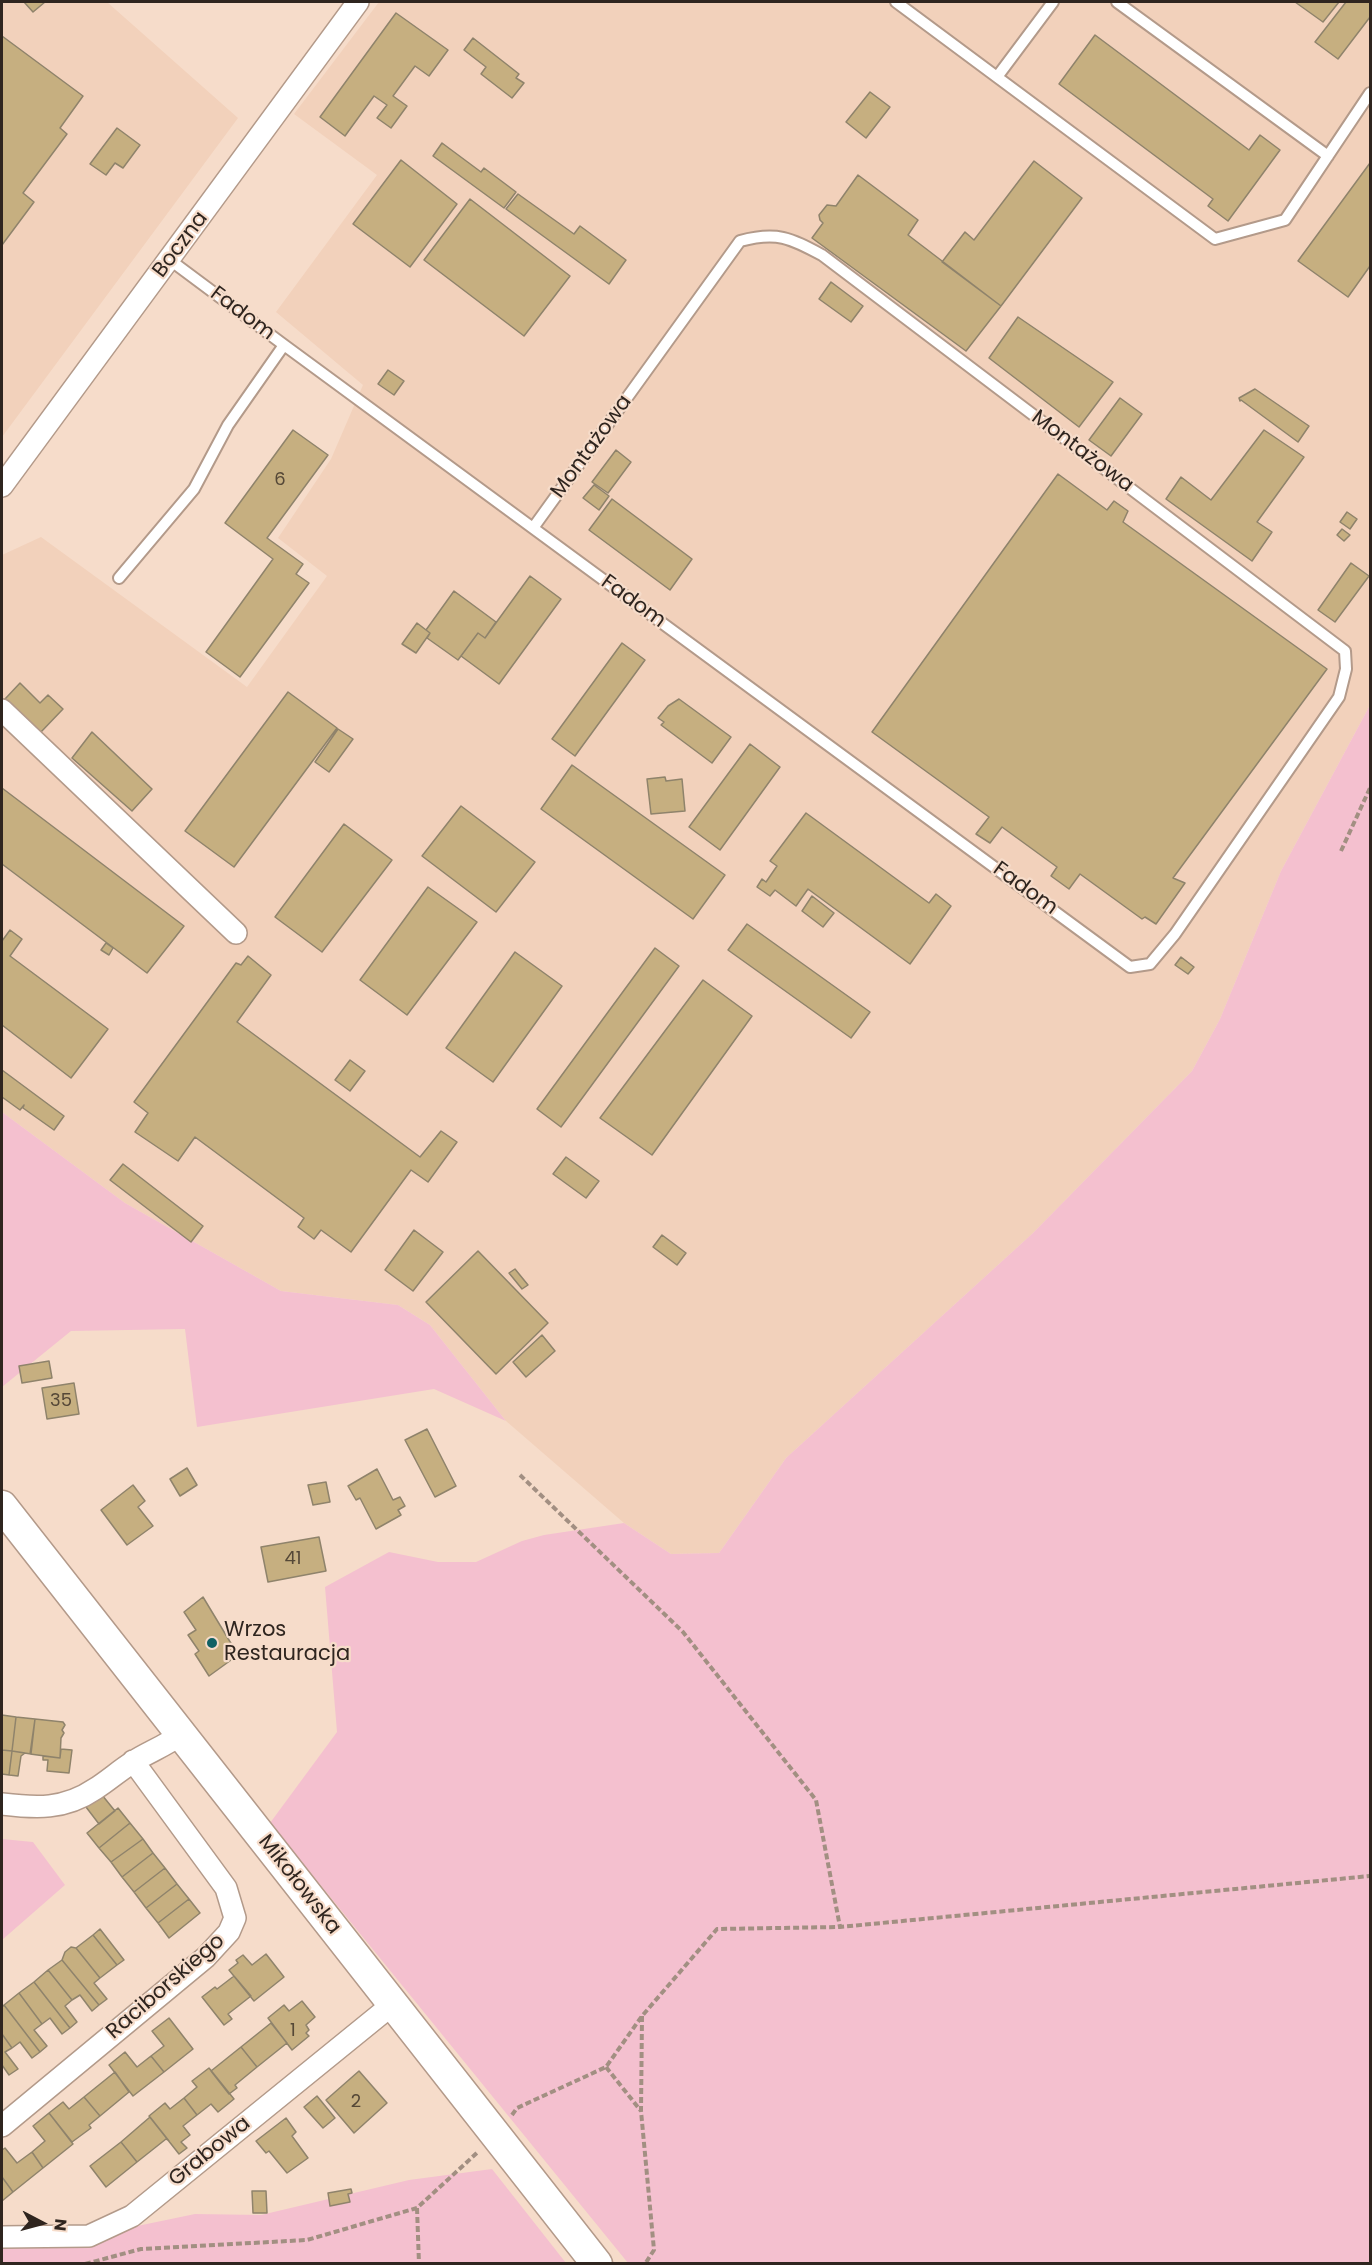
<!DOCTYPE html>
<html>
<head>
<meta charset="utf-8">
<style>
	body { margin:0 }
	#map { position:relative; width:1372px; height:2265px; overflow:hidden; background:#f6dcca; font-family:Poppins,sans-serif }
	canvas { display:block }
	.frame { position:absolute; inset:0; border:3px solid #2f251f; pointer-events:none }
	.north { position:absolute; left:12px; top:2193px; width:60px; height:60px; -webkit-text-stroke:4px #f6dcca; paint-order:stroke; rotate:96deg; font-size:16px; font-weight:700; line-height:24px; text-align:center; color:#2f251f }
	.north::after { content:''; display:block; margin:auto; width:21px; height:27px; background:#2f251f; clip-path:polygon(50% 0,100% 100%,50% 72%,0 100%) }
</style>
</head>
<body>
<div id="map">
<canvas width="1372" height="2265"></canvas>
<div class="frame"></div>
<div class="north">N</div>
</div>
<script>
const c = document.querySelector('canvas').getContext('2d');
c.lineJoin = 'round';
function paint(path, color) { c.fillStyle = color; c.fill(path, 'evenodd'); }
function stroke(path, color, width, dash) { c.strokeStyle = color; c.lineWidth = width; c.lineCap = dash ? 'butt' : 'round'; c.setLineDash(dash || []); c.stroke(path); }
function drawText(font, color, halo, rows, align = 'center') {
  c.font = font + ' Poppins,sans-serif'; c.lineWidth = 4.5; c.setLineDash([]); c.textBaseline = 'middle'; c.strokeStyle = halo; c.fillStyle = color; for (const [text, x, y, turn = 0] of rows) {
    c.save(); c.translate(x, y); c.rotate((+turn || 0) * Math.PI / 180); c.textAlign = isNaN(turn) ? turn : align; if (halo) c.strokeText(text, 0, 0); c.fillText(text, 0, 0); c.restore();
  }
}
const built = new Path2D(`
	M2,2H107L238,118L2,437Z
	M379,2H1370V705L1281,871L1220,1019L1192,1071L1033,1233L786,1458L719,1553L671,1554L624,1523L506,1421L430,1325L398,1305L281,1291L125,1203L2,1112V555L41,537L247,687L327,576L278,538L331,459L363,385L276,312L377,175L294,114Z`);
const green = new Path2D(`
	M1370,705V2263H628L270,1823L337,1732L325,1587L389,1552L438,1562H476L522,1541L544,1535L624,1523L671,1554L719,1553L786,1458L1033,1233L1192,1071L1220,1019L1281,871Z
	M2,1112L125,1203L281,1291L398,1305L430,1325L506,1421L434,1389L197,1427L185,1329L71,1331L2,1387Z
	M2,1839L33,1842L65,1885L2,1940Z
	M492,2169L566,2263L2,2264V2244L89,2236L195,2214L261,2215L409,2180Z`);
const building = new Path2D(`
	M24,2H45L33,12Z
	M1295,2H1339L1323,22Z
	M1346,2H1370V17L1338,59L1315,42Z
	M396,13L448,50L429,76L415,66L393,96L407,106L391,128L377,118L387,105L374,96L345,136L320,117Z
	M1095,35L1249,150L1260,135L1280,150L1228,221L1208,206L1213,199L1059,84Z
	M2,36L83,96L60,128L67,134L23,193L34,202L2,245Z
	M473,38L519,74L516,78L524,83L512,98L481,74L486,67L464,50Z
	M870,92L890,107L866,138L846,122Z
	M117,128L140,145L123,168L115,163L106,175L90,164Z
	M442,143L481,172L484,168L516,192L504,208L433,156Z
	M401,160L457,204L410,267L353,224Z
	M1034,161L1082,198L1001,306L942,262L965,232L974,240Z
	M1370,163V266L1348,297L1298,261Z
	M858,175L918,220L908,235L1001,306L966,351L812,238L823,223L820,220L819,215L827,205L836,206Z
	M518,194L574,234L580,226L626,260L609,284L506,209Z
	M470,199L570,276L524,336L424,260Z
	M831,282L863,306L851,322L819,299Z
	M1018,317L1113,382L1079,427L989,358Z
	M388,370L404,381L394,395L378,384Z
	M1255,389L1309,426L1298,442L1241,400L1240,401L1239,398Z
	M1120,398L1142,414L1111,456L1089,440Z
	M293,430L328,455L267,538L303,564L296,574L309,583L240,677L206,652L273,559L225,523Z
	M1264,430L1304,457L1257,522L1272,532L1252,561L1166,499L1181,477L1211,500Z
	M616,450L631,462L608,493L592,482Z
	M1058,474L1107,510L1114,501L1128,511L1123,522L1327,669L1173,878L1185,883L1156,924L1145,917L1142,919L1080,874L1069,889L1051,876L1057,867L1002,827L990,843L976,834L989,817L872,732Z
	M594,485L609,496L599,510L583,498Z
	M612,499L692,559L670,590L589,530Z
	M1347,512L1357,519L1350,529L1340,522Z
	M1342,529L1350,535L1344,541L1337,535Z
	M1351,563L1369,576L1335,622L1318,610Z
	M530,576L561,599L499,684L461,656L478,633L485,638Z
	M454,591L496,622L485,638L478,633L458,660L427,638L430,633L426,630Z
	M417,623L430,633L416,653L402,644Z
	M622,643L645,660L575,756L552,739Z
	M20,683L40,703L48,695L63,709L40,733L5,699Z
	M288,692L337,728L234,867L185,831Z
	M679,699L731,737L712,763L661,725L664,722L658,718L668,706Z
	M338,729L353,739L329,772L315,762Z
	M92,732L152,789L132,811L72,758Z
	M750,744L780,767L720,850L689,827Z
	M572,765L725,875L693,919L541,809Z
	M665,777L666,781L682,779L685,811L651,814L647,779Z
	M2,788L184,926L147,973L2,864Z
	M461,806L535,862L496,912L422,856Z
	M806,813L929,903L936,894L951,906L910,964L808,889L796,906L775,890L770,896L757,887L762,879L766,882L777,866L770,861Z
	M344,824L392,860L322,952L275,917Z
	M428,887L477,922L407,1015L360,980Z
	M812,896L834,913L823,927L802,911Z
	M747,924L870,1012L851,1038L728,950Z
	M10,930L22,939L10,956L108,1029L71,1078L2,1025V941Z
	M106,943L113,948L109,955L101,950Z
	M655,948L679,966L561,1127L537,1109Z
	M515,952L562,986L493,1082L446,1048Z
	M248,956L271,975L237,1022L420,1157L441,1131L457,1142L428,1182L411,1170L351,1252L321,1230L314,1239L298,1227L304,1218L195,1137L178,1161L135,1132L148,1113L134,1102L236,963L241,965Z
	M1181,957L1194,967L1188,974L1175,965Z
	M703,980L752,1016L652,1155L600,1118Z
	M350,1060L365,1071L350,1091L335,1080Z
	M2,1070L64,1116L54,1130L23,1108L24,1105L20,1110L2,1097Z
	M566,1157L599,1181L586,1198L553,1174Z
	M123,1164L203,1226L191,1242L110,1180Z
	M414,1230L443,1252L413,1291L385,1270Z
	M662,1235L686,1253L677,1265L653,1247Z
	M478,1251L548,1323L496,1374L426,1302Z
	M515,1269L528,1285L522,1289L509,1273Z
	M542,1335L555,1351L526,1377L513,1362Z
	M49,1361L52,1378L22,1383L19,1366Z
	M74,1383L79,1414L47,1419L42,1388Z
	M427,1429L456,1486L435,1497L405,1440Z
	M187,1468L197,1485L180,1496L170,1479Z
	M377,1469L393,1500L400,1497L405,1506L398,1510L401,1515L376,1529L360,1498L356,1500L348,1486Z
	M326,1482L330,1502L313,1505L308,1485Z
	M133,1485L145,1501L138,1507L153,1526L127,1545L101,1510Z
	M319,1537L326,1571L268,1582L261,1547Z
	M203,1597L238,1655L209,1676L195,1654L199,1651L188,1635L196,1630L184,1612Z
	M2,1715L16,1717L12,1751L2,1750Z
	M16,1717L35,1719L31,1754L12,1751Z
	M35,1719L63,1722L65,1725L62,1730L64,1733L61,1738L60,1758L30,1754Z
	M61,1749L72,1750L69,1773L47,1771L48,1760H43V1756L60,1758Z
	M2,1750L12,1751L9,1775L2,1774Z
	M12,1751L25,1753L21,1756L18,1776L9,1775Z
	M102,1795L115,1811L99,1824L86,1807Z
	M118,1808L130,1823L99,1848L87,1833Z
	M130,1823L143,1839L111,1862L99,1848Z
	M143,1839L153,1853L122,1877L111,1862Z
	M153,1853L165,1868L134,1892L122,1877Z
	M165,1868L177,1884L146,1908L134,1892Z
	M177,1884L189,1899L158,1923L146,1908Z
	M189,1899L200,1913L169,1938L158,1923Z
	M100,1929L124,1960L117,1965L93,1935Z
	M93,1935L117,1965L100,1978L76,1948Z
	M71,1947L76,1948L100,1978L94,1983L107,1999L99,2005L62,1960L65,1952Z
	M266,1954L284,1977L254,2001L229,1970L238,1963L236,1960L243,1955L252,1965Z
	M62,1960L99,2005L92,2011L80,1995L72,2000L48,1970Z
	M48,1970L72,2000L65,2006L77,2022L70,2028L34,1982Z
	M234,1976L251,1996L228,2014L232,2019L224,2025L202,1997L215,1987L217,1989Z
	M34,1982L70,2028L62,2034L50,2018L42,2024L19,1993Z
	M19,1993L42,2024L34,2030L47,2046L40,2052L4,2005Z
	M302,2001L315,2017L306,2025L309,2030L306,2033L309,2036L292,2050L268,2018L284,2005L289,2011Z
	M4,2005L40,2052L32,2058L20,2042L12,2048L2,2034V2007Z
	M169,2018L193,2049L164,2072L151,2056L164,2046L152,2031Z
	M271,2023L287,2043L257,2067L241,2047Z
	M2,2034L12,2048L5,2052L18,2069L9,2075L2,2065Z
	M241,2047L257,2067L235,2085L237,2088L229,2094L211,2071Z
	M125,2052L137,2067L151,2056L164,2072L133,2096L109,2065Z
	M209,2068L234,2099L218,2112L211,2104L197,2115L184,2098L197,2087L192,2081Z
	M359,2071L387,2103L354,2133L326,2100Z
	M115,2072L129,2092L100,2116L84,2097Z
	M317,2096L335,2118L323,2128L304,2107Z
	M84,2097L100,2116L89,2125L91,2128L72,2142L49,2113L63,2102L69,2109Z
	M184,2098L197,2115L183,2126L190,2135L181,2142L187,2148L179,2154L149,2116L165,2103L170,2109Z
	M49,2113L73,2144L43,2168L32,2152L45,2141L33,2126Z
	M150,2117L169,2141L166,2139L137,2162L121,2142Z
	M286,2118L296,2132L292,2136L308,2158L287,2173L269,2151L266,2153L256,2141Z
	M121,2142L137,2162L106,2187L90,2166Z
	M5,2148L17,2163L32,2152L43,2168L13,2192L2,2177V2150Z
	M2,2177L13,2192L2,2201Z
	M351,2189L352,2193L348,2194L350,2202L330,2206L328,2193Z
	M252,2191H266L267,2213H253Z`);
const path = new Path2D(`
	M1341,851L1370,788
	M520,1475L683,1632L816,1800L840,1927
	M642,2016L641,2111L654,2250L645,2264
	M606,2067L641,2111
	M512,2115L517,2108L606,2067L642,2016L717,1929L840,1927L1370,1876
	M417,2208L419,2264
	M85,2264L141,2249L307,2240L417,2208L479,2151`);
const lane = new Path2D(`
	M896,2L1215,239L1285,220L1370,93
	M1117,2L1328,156
	M997,77L1053,2
	M170,260L284,345L1130,967L1150,964L1175,934L1339,697L1346,669L1345,651L822,255C790,238 777,231 740,241L533,528
	M119,578L194,489L228,425L284,345`);
const street = new Path2D(`
	M2,486L358,2
	M2,710L236,933
	M2,1804C36,1808 64,1810 95,1789C108,1781 120,1770 133,1762C148,1752 166,1746 181,1734
	M2,2126L206,1957L229,1932L235,1918L226,1888L133,1761
	M2,2237L89,2236L132,2216L393,2004`);
const secondary = new Path2D(`
	M2,1506L597,2264`);
const markers = [
	[212,1643,6,"#106164"]
];
const numberNames = [
	["6",280,480],
	["35",61,1401],
	["41",293,1559],
	["1",293,2031],
	["2",356,2102]
];
const streetNames = [
	["Boczna",181,245,-53],
	["Fadom",242,314,37],
	["Montażowa",592,447,-54],
	["Montażowa",1082,452,37],
	["Fadom",633,602,36],
	["Fadom",1025,889,36],
	["Mikołowska",299,1885,52],
	["Raciborskiego",166,1987,-41],
	["Grabowa",210,2152,-39]
];
const poiNames = [
	["Wrzos",224,1631],
	["Restauracja",224,1655]
];
paint(built, '#f2d1bb');
paint(green, '#f4c0cf');
paint(building, '#c6af80');
stroke(building, '#8f836b', 1.5);
stroke(lane, '#b39a8a', 14);
stroke(street, '#b39a8a', 24);
stroke(secondary, '#b39a8a', 33);
stroke(path, '#a28f82', 4, [6, 3]);
stroke(lane, '#fff', 10);
stroke(street, '#fff', 21);
stroke(secondary, '#fff', 30);
for (const [x, y, r, color] of markers) { const dot = new Path2D(); dot.arc(x, y, r, 0, 2 * Math.PI); c.fillStyle = color; c.fill(dot); stroke(dot, '#f6dcca', 2); }
drawText('18px', '#554837', null, numberNames);
drawText('21px', '#2f251f', '#f6dcca', streetNames);
drawText('21px', '#2f251f', '#f6dcca', poiNames, 'left');
</script>
</body>
</html>
